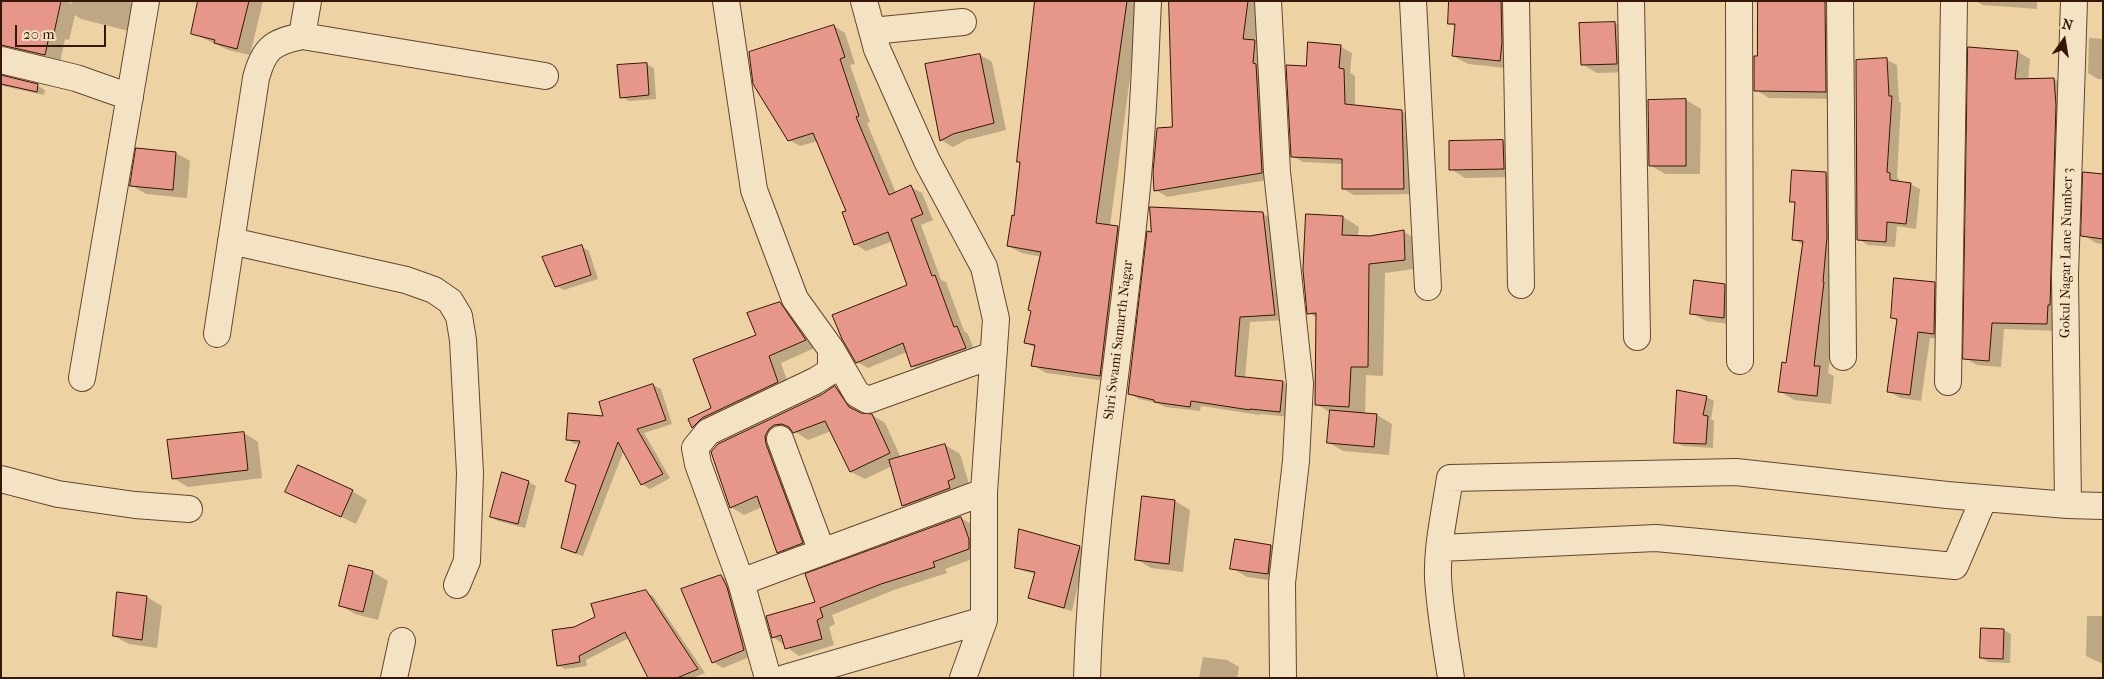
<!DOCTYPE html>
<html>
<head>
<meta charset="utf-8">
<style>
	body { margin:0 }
	#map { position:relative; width:2104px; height:679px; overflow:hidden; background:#edd2a4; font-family:"IM FELL French Canon",serif }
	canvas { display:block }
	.frame { position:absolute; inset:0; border:2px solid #361607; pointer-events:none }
	.north { position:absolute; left:2039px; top:15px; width:50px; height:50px; -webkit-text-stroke:4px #f3e2c4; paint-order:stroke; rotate:13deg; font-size:14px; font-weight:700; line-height:20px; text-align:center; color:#361607 }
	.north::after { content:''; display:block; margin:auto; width:18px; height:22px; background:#361607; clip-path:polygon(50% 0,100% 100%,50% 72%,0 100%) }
	.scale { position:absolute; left:15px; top:25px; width:91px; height:22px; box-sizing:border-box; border:2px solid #361607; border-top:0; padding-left:6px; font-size:15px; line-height:18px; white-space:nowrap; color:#361607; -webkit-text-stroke:4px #f3e2c4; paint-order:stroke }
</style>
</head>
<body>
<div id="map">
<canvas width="2104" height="679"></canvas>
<div class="frame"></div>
<div class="north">N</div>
<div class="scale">20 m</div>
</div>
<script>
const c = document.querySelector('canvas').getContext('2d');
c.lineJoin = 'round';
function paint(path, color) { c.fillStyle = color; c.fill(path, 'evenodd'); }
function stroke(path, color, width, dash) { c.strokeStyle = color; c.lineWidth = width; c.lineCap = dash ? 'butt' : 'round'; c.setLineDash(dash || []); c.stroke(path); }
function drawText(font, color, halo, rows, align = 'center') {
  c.font = font + ' "IM FELL French Canon",serif'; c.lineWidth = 4.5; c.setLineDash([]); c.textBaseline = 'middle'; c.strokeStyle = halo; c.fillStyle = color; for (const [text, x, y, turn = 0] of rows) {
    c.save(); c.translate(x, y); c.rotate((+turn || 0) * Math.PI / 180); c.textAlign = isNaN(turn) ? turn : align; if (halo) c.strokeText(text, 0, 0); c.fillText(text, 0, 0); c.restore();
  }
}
const shadow = new Path2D(`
	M1,1H67L71,4L72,1H128L139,7L133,32L81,19L75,15L69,40L65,39L60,63L14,53L1,46Z
	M200,1H263L250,55L228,50L192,33Z
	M1037,1H1144L1137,26L1110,226L1117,227L1131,235L1113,382L1046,373L1033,365L1035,348L1026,343L1042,257L1022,253L1008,246L1015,217L1021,163L1018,161Z
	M1171,1H1261L1255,41L1266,48L1273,179L1167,197L1156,190L1174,129Z
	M1450,1H1516L1514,69L1468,64L1453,56L1456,27L1449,23Z
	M1755,1H1801L1825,22L1838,30L1839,99L1769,98L1756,90L1759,4Z
	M1976,1H2037V9L1983,5Z
	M1615,23L1629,31L1631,72L1597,73L1583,65Z
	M834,26L845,33L855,64L850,65L870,122L867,123L896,193L911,187L922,193L933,220L921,225L941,280L946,282L964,331L968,334L976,355L923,372L912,366L907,352L868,368L857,362L909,285L893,241L866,251L855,244L848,212L818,141L800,146L789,140Z
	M2089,38L2103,39V79H2098L2088,73Z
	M1309,44L1341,47L1352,53L1350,73L1355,76V107L1402,111L1413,118L1414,194L1354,195L1344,189L1343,164L1303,162L1292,156Z
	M2018,52L2030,59L2028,80L2054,79L2066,86L2059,331L2004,329L2001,367L1977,365L1965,358Z
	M980,55L992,62L1006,130L966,140L953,147L941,140Z
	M1887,60L1897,65L1899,102L1901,103L1897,178L1899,179V182L1910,184L1920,189L1916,229L1897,226L1895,247L1868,245L1858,239L1857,61Z
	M646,64L654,68L656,99L629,101L621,97Z
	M1,76L38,86L45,90L44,95L3,86Z
	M1686,100L1701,109L1700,174H1665L1650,165Z
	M1503,141L1518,150V177L1465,178L1451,169L1450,142Z
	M176,153L190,161L187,198L146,194L131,185Z
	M1793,171L1826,173L1841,182L1839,292L1828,373L1834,376L1831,404L1794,400L1780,391L1787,364L1803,245L1794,239L1796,204L1791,201Z
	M2103,175V244L2096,243L2083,235Z
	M1263,214L1273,219L1284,320L1250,322L1245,378L1283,382L1293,388L1290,417L1260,414V415L1201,406L1200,411L1165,407L1157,403L1139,399L1129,393Z
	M1343,217L1359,227L1358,236L1370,237L1404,232L1420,241L1421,268L1385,273L1383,376L1366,375L1365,414L1377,415L1392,424L1389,455L1343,451L1328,442L1331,413L1316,404L1317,318L1309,313Z
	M582,247L589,251L598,279L564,290L556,286Z
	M1934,283L1946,290L1945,340L1930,338L1921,401L1900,398L1888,391L1898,321L1892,317Z
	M1724,285L1739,294L1738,325L1706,321L1692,313Z
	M780,304L793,311L817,347L781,363L790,389L705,434L693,427L690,420L713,408L758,336Z
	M653,385L661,389L672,424L644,433L670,478L650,489L642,484L624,450L583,556L570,552L563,548L577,486L566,481L580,444H574L567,439L605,417Z
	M835,388L848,395L862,415H872L885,423L901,458L945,445L960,454L970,487L918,514L903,505L892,466L865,479L851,472L831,431L808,440L794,431L789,432L815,551L792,559L778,552L762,507L744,515L731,507L712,452Z
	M1706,397L1714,401L1711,419L1714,421L1713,448L1683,446L1676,442Z
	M244,433L258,442L262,478L188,487L173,478Z
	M528,482L536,486L525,528L498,521L491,517Z
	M287,491H352L367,500L356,524Z
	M1175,501L1190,510L1183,572L1151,568L1136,559Z
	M961,518L973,525L981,556L945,569L947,573L894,590L832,615L835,624L829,627L834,645L799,656L773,637L817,603Z
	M1271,546L1286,554L1282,582L1247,577L1232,568Z
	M1079,547L1086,551L1072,611L1036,601L1029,597L1035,574L1024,571L1016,567Z
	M350,567L373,572L388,581L378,620L355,614L340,605Z
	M721,576L731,582L754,655L723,668L713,662Z
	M646,592L653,596L705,673L693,678H649L629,638L586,660L587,666L565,669L558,665L574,629Z
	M118,594L147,597L162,606L157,648L129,644L114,636Z
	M2087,616H2103V664L2086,656Z
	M1983,629L2004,630L2011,634L2010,663L1988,662L1981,657Z
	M1203,657L1227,660L1239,667L1237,678H1199Z`);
const building = new Path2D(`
	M1,1H61L54,33L50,32L45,55L1,45Z
	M198,1H249L237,49L214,43L215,40L191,34Z
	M1035,1H1127L1096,223L1118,226L1100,376L1031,366L1035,345L1024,343L1031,311L1028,310L1041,252L1007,246L1012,215L1014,216L1020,162H1017Z
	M1169,1H1248L1243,39L1255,40L1253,63L1256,64L1262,173L1154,191L1153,172L1157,128L1172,127Z
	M1449,1H1501L1502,43L1500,61L1452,56L1455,24H1448Z
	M1758,1H1825L1826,92L1754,91V56H1757Z
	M1615,22L1617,64L1581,65L1579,23Z
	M834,25L845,57L840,59L859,116L856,117L889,195L911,185L923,214L911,219L932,276L935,275L954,327L957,326L966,348L911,367L903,343L856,363L842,339L832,315L907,285L888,232L854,245L842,212L846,211L813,133L788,141L753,84L749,52Z
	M1308,42L1341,45L1339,68L1344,69L1345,104L1402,110L1404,189H1342V159L1291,157L1286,65L1306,66Z
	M1968,47L2018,51L2015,79L2054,78L2056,105L2050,305H2048L2047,324L1992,323L1989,361L1963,359Z
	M980,54L994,123L953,134L940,141L925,64Z
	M1887,58L1889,96H1892L1887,172L1890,173V180L1911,183L1906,224L1887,222L1886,242L1857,240L1856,60Z
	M647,63L649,95L620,98L617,65Z
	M1,75L38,84L37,92L1,84Z
	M1686,99V166H1649L1648,100Z
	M1503,140L1504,169L1449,170V141Z
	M136,148L176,152L173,190L130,186Z
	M1792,170L1826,172L1827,237L1823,282H1824L1814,366H1820L1817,396L1778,392L1782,362L1786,363L1803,241L1792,240L1795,202H1790Z
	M2083,172L2103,174V239L2081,236Z
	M1150,207L1263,212L1275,315L1240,317L1235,376L1283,381L1280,412L1250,409V410L1191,401L1190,407L1154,402V400L1128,394L1147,231L1151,232Z
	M1306,214L1343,216L1342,235L1370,236L1404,230L1405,260L1369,264L1368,367H1351L1349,407L1315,405L1316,313L1307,314L1303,270Z
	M582,245L591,275L555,287L542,257Z
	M1894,278L1935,282L1934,334L1918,332L1910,395L1887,392L1897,319L1891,318Z
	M1694,280L1725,284L1724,318L1690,314Z
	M780,302L806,340L769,356L778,382L702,418L692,428L688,419L711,408L693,359L756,335L747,313Z
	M653,384L666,420L637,429L663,474L641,485L618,442L576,553L561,548L576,485L565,481L580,441L566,440L568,413L603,416L599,402Z
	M835,386L849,407L861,413L872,414L890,453L850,472L825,421L793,433L789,427L782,424L774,425L769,429L765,436L766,444L803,543L777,553L757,496L730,508L711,452L718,444L821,395Z
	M1677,390L1707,396L1703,415L1708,416L1706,444L1674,443Z
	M1330,410L1377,414L1374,447L1327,443Z
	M244,432L248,470L172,479L167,440Z
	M945,444L955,478L948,481L950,488L902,506L889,460Z
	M298,465L353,490L341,517L285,492Z
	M502,472L529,481L518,524L490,517Z
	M1142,496L1175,500L1169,564L1135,560Z
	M961,517L969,539V549L933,562L935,567L881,584L820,608L823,617L817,620L822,639L785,649L781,635L772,638L766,616L815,602L805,574Z
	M1019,529L1080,546L1064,608L1028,598L1035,572L1015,568Z
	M1235,539L1271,545L1268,574L1230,569Z
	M349,565L373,571L363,612L339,606Z
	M721,575L727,587L744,650L712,663L681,589Z
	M646,590L698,669L677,678H648L625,632L579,656L580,662L557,666L552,630L574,627L595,617L591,604Z
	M117,592L147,596L142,640L113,636Z
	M1981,628L2004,629L2003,659L1980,658Z`);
const street = new Path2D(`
	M726,1L754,190L795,299L831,349V371L815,381L708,432L695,448L698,464L741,582L768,678
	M864,1L877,49L927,161L984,267L996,319L984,492V620L963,678
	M1268,1L1277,172L1300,384L1296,461L1282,583L1283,678
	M1413,1L1428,287
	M1516,1L1521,285
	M1631,1L1637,337
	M1739,1L1740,361
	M1840,1L1843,357
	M872,31L963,22
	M302,36L308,1
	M1,60L76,78L130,97
	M231,241L406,280L434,290L450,301L459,316L463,340L470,473L467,561L457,585
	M217,334L256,78C264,48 273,42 302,36L545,76
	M831,349L857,394L868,400L993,355
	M82,378L146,1
	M1948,382L1954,1
	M780,439L822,552
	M1,479L58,494L135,505L189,509
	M2068,505L2065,275L2074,1
	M1440,548L1656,538L1955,566L1984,498
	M741,582L984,492
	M394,678L402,641
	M785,678L984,620
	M1087,678C1092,516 1120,358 1136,197C1143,132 1145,66 1148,1
	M1451,678C1446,645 1440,612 1438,578C1437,545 1445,511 1450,478L1736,472L1947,495L2068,505L2103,506`);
const streetNames = [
	["Gokul Nagar Lane Number 3",2067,253,-89],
	["Shri Swami Samarth Nagar",1119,340,-83]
];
paint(shadow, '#0003');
paint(building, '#e6978a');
stroke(building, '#361607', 1);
stroke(street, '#64452e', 28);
stroke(street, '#f3e2c4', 26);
drawText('14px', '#361607', '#f3e2c4', streetNames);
</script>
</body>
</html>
